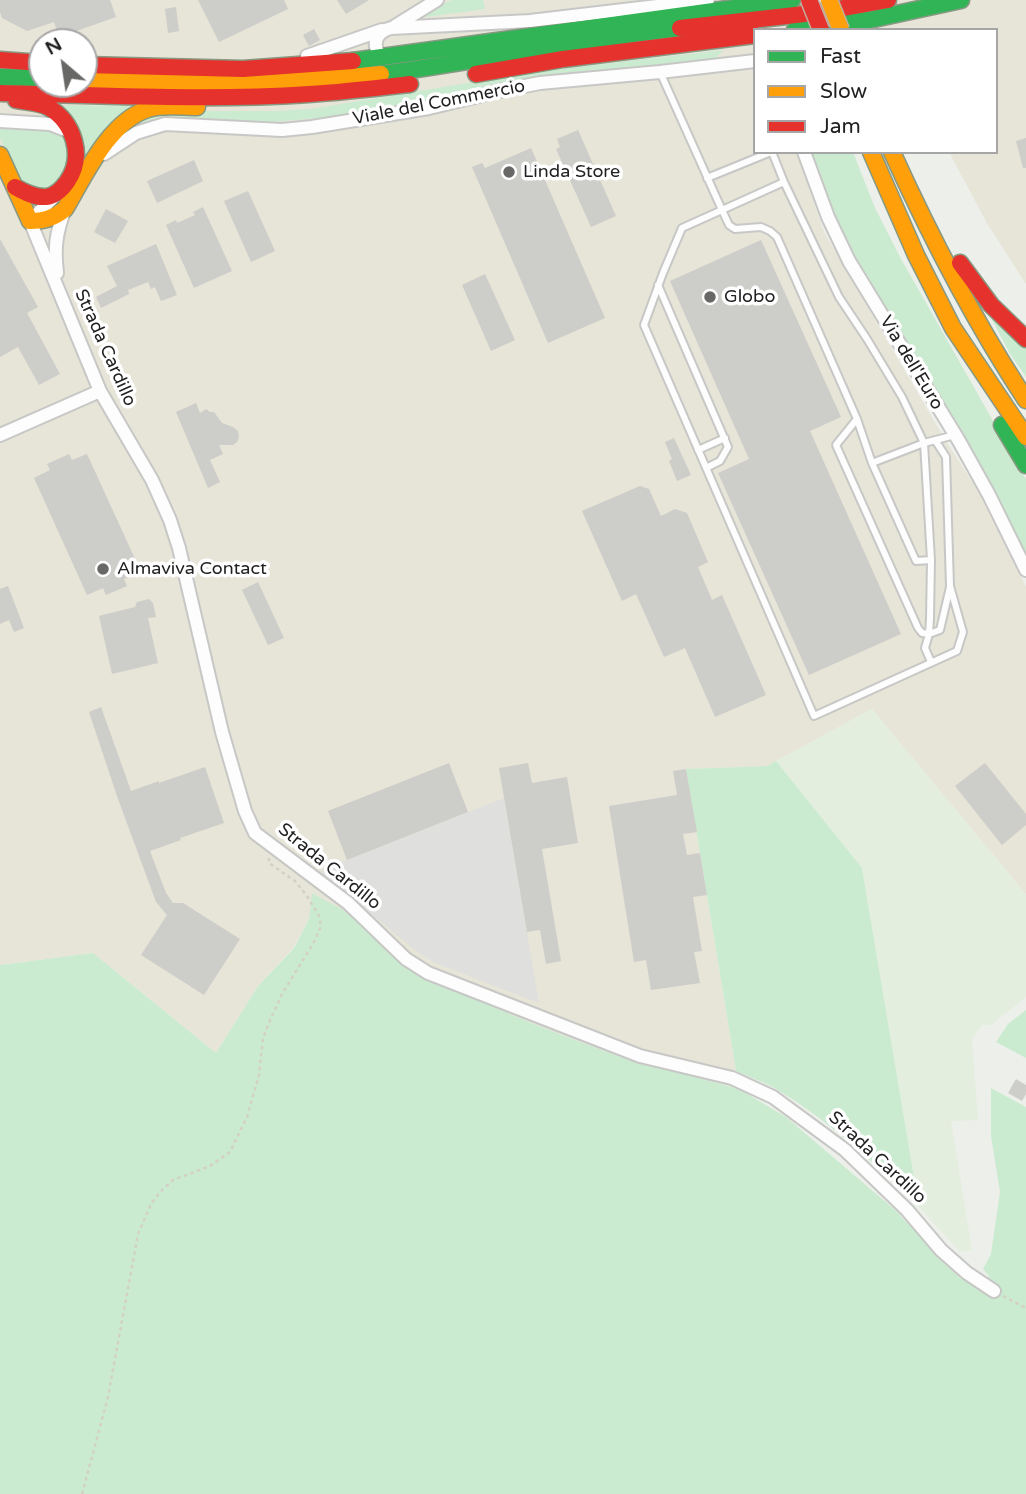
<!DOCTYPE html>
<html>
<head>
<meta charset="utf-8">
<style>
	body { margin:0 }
	#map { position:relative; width:1026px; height:1494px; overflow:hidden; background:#edefea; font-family:"Varela Round",sans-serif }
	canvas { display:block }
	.legend { position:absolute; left:753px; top:28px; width:245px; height:126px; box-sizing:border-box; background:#fff; border:2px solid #a6a6a6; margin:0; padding:9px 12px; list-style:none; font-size:21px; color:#212121 }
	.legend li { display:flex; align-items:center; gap:14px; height:35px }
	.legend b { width:35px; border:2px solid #a6a6a6 }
	.north { position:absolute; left:28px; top:28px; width:70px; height:70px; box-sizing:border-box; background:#fff; border:2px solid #a6a6a6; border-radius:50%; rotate:331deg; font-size:19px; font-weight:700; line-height:28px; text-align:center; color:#212121 }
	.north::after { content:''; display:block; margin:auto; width:24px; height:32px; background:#686967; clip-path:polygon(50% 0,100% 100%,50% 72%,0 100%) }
</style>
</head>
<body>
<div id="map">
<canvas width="1026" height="1494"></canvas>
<ul class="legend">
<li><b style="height:9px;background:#30b455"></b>Fast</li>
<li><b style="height:9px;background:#ff9f0a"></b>Slow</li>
<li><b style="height:9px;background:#e5322d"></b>Jam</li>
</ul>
<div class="north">N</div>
</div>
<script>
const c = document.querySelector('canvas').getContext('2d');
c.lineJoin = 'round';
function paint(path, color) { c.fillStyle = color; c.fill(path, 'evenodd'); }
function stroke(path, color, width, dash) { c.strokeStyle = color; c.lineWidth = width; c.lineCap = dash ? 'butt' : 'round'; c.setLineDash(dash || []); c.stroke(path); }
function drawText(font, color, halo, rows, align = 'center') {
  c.font = font + ' "Varela Round",sans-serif'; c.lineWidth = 7; c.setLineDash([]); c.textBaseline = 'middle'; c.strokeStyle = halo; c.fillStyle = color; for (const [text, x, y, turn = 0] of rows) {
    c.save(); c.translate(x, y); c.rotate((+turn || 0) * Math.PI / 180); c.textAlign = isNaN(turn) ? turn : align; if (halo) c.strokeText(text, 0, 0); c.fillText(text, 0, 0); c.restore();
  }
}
const commercial = new Path2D(`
	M0,0H1026V284L988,225L949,152H996V30H755V152H796L824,232L944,438L983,499L1026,587V894L872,709L767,766L686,769L739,1089L620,1057L536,1025L427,979L313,893L309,919L293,948L258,986L216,1053L93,953L0,965ZM42,42H84V84H42Z`);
const farmland = new Path2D(`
	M872,709L1026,894V997L991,1025H982L972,1039L978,1120L951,1121L972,1250L960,1252L919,1207L862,868L776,761Z`);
const grass = new Path2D(`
	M452,0H483L485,9L426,17V12Z
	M724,50L718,55V61L607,70L521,81L488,87L425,104L330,117L271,122L164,120L139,125L136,124L134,121L188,111H276L311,109L534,72Z
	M57,105L132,106L83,165Z
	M0,125C23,127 50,124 68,141L69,170L45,192L23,182L0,138Z
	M811,152H853L875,208L900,257L1026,479V557C1009,522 993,486 973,452C931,380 881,312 844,237C830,210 821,181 811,152Z
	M991,318L1026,348V377L1010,354Z
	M776,761L862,868L919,1207C878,1166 826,1118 776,1089C764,1082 749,1077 736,1071L686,769L767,766Z
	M312,893L345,911L404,964L427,979L536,1025L620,1057L739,1089L786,1117L894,1209L961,1279L990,1277L983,1269L991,1254L1000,1192L991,1136V1088L1026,1107V1494H0V965L93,953L216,1053L258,986L294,948L309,919Z
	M1026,1010V1058L996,1042L1008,1024Z`);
const parking = new Path2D(`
	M504,798L539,1003L435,963L416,951L320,871Z`);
const building = new Path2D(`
	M0,0H110L116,17L68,34L67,31L58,34L54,22L27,31L2,18L0,12Z
	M198,0H284L288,9L219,42Z
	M337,0H369L346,14Z
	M176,7L179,31L168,33L165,9Z
	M314,29L320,40L309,46L303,35Z
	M578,130L616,216L591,227L556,149L560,147L557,139Z
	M1026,138V168H1023L1016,141Z
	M531,148L605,318L548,343L472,167L482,163L485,168Z
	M194,160L203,181L157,203L147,181Z
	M248,191L275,251L251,262L224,201Z
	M203,207L232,271L194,288L166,225L176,220L177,223L195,215L193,212Z
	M106,209L128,221L115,243L94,232Z
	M0,239L38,307L27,313L60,374L39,385L18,347L0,357Z
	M761,240L841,417L810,431L901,634L809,675L718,473L749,459L670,281Z
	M156,244L177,295L161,301L155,287L151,289L148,282L128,290L129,294L101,308L96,297L117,286L107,266Z
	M485,274L515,340L491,351L462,285Z
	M196,403L200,413L206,409L210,412H214L222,423L233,427L238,431L239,437L237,442L233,445H219L223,454L210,460L220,482L208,488L176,412Z
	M674,438L691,475L677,481L669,461L672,459L665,442Z
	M69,454L72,460L87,454L141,572L124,579L127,586L106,595L103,588L87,595L34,478L50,470L47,464Z
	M640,486L649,489L661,516L675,509L687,513L708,562L698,567L712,600L722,595L766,695L715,717L685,648L664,657L636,594L622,601L582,511Z
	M258,582L284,638L268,645L242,590Z
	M8,586L24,628L14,632L9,620L0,624V589Z
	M149,599L153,603L156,617L148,618L158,663L112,674L99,616L135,607L137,602Z
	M101,707L131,791L159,781V783L205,767L224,823L180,838L181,840L150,851L166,893L173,903H183L240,939L204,995L141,955L167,915L156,902L117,796L89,712Z
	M449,763L468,812L347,860L328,811Z
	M528,763L532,783L567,777L578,843L542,849L561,961L546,964L540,930L527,932L499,768Z
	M985,763L1026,814V825L1002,845L955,786Z
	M686,769L697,832L683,834L687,855L700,853L707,895L693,897L702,951L694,952L700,983L651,990L646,960L634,962L609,806L677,795L673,771Z
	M1016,1079L1026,1085V1094L1022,1101L1008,1093Z`);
const path = new Path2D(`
	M1003,1296L1026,1308
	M82,1494L108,1397L138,1234L151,1204L160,1192L173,1180L210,1166L230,1152L247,1117L259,1075L263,1038L268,1025L282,994L314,942L321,926L319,916L307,896L295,881L269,863V858`);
const lane = new Path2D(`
	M660,72L722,210L682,228L663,273L644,325L814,716L957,651L963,632L950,586L946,457L935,440
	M772,152L784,182
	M707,178L771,152
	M658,285L728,447L720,461L706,468
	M857,419L836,445L918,628L922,633L929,634L940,630L950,587
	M698,450L725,438
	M872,463L924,443L955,435
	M931,560L916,561L872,463L857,419L777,237L770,231L761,227L735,229L729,225L722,210L784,182L839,297L867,339L902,397L924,443L931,560L930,619L929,634L925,648L931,662`);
const street = new Path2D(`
	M395,26L437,0
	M381,57C371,44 376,32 391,28L530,21L708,0
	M309,65L307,56L382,30
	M0,121L50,124L68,131
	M804,152L828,217L849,261L959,441L989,495L1026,570
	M104,154L136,133L165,124L282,130L312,127L429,108L499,91L540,83L660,72L755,61
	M56,195L30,221L100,391L152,480L170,520L179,548L222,732L245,811L255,833L348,903L406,959L428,973L640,1056L732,1078L773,1097L845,1150L907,1210L941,1250L967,1273L994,1291
	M57,273C54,248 56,233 65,209
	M0,435L100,391`);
const fast = new Path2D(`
	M795,30L869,20L961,0
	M353,61L792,0
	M381,74C481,61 580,39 680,28
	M0,77L42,78
	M1002,425L1026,465`);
const slow = new Path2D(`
	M84,80C183,84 282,84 381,74
	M871,152L916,255L953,328L1026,437
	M892,152C931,238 974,321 1026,400
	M0,155L30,221C44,221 54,218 65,209C84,177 109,121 148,109C163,104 181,107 197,107`);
const jam = new Path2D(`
	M680,28L822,12L888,0
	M0,60L42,63
	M84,65L243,69L353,61
	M476,74L563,59L755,35
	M0,93C103,95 206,101 309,94C343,92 376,88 410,84
	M15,187C24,192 35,198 46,197C55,196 62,189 67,182C85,157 74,122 48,107C38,102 26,102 16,100
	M960,263L991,305L1026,339`);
const slowBridge = new Path2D(`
	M829,0L841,30`);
const jamBridge = new Path2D(`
	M809,0L821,30`);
const markers = [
	[509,172,7,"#686967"],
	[710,297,7,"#686967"],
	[103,569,7,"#686967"]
];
const streetNames = [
	["Viale del Commercio",439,103,-11],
	["Strada Cardillo",105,348,66],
	["Via dell'Euro",911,363,59],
	["Strada Cardillo",329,867,39],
	["Strada Cardillo",877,1158,43]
];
const poiNames = [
	["Linda Store",523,172],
	["Globo",724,297],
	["Almaviva Contact",117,569]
];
paint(commercial, '#e7e4d8');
paint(farmland, '#e3eede');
paint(grass, '#cbebd1');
paint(parking, '#dfe0dd');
paint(building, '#cdcdc9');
stroke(lane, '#c7c8c6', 10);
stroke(street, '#c7c8c6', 16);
stroke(fast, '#879982', 19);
stroke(slow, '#879982', 19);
stroke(jam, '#879982', 19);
stroke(path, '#d3d1c6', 2.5, [3.5, 3.5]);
stroke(lane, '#fcfdfc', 6);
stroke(street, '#fcfdfc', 12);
stroke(fast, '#30b455', 16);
stroke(slow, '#ff9f0a', 16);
stroke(jam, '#e5322d', 16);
stroke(slowBridge, '#c2afa1', 19, []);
stroke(jamBridge, '#c2afa1', 19, []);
stroke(slowBridge, '#ff9f0a', 16);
stroke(jamBridge, '#e5322d', 16);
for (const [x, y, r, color] of markers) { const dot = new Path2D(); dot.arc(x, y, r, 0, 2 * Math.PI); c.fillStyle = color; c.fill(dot); stroke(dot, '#fff', 2.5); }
drawText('18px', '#212121', '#fff', streetNames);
drawText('18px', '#212121', '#fff', poiNames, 'left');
</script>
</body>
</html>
